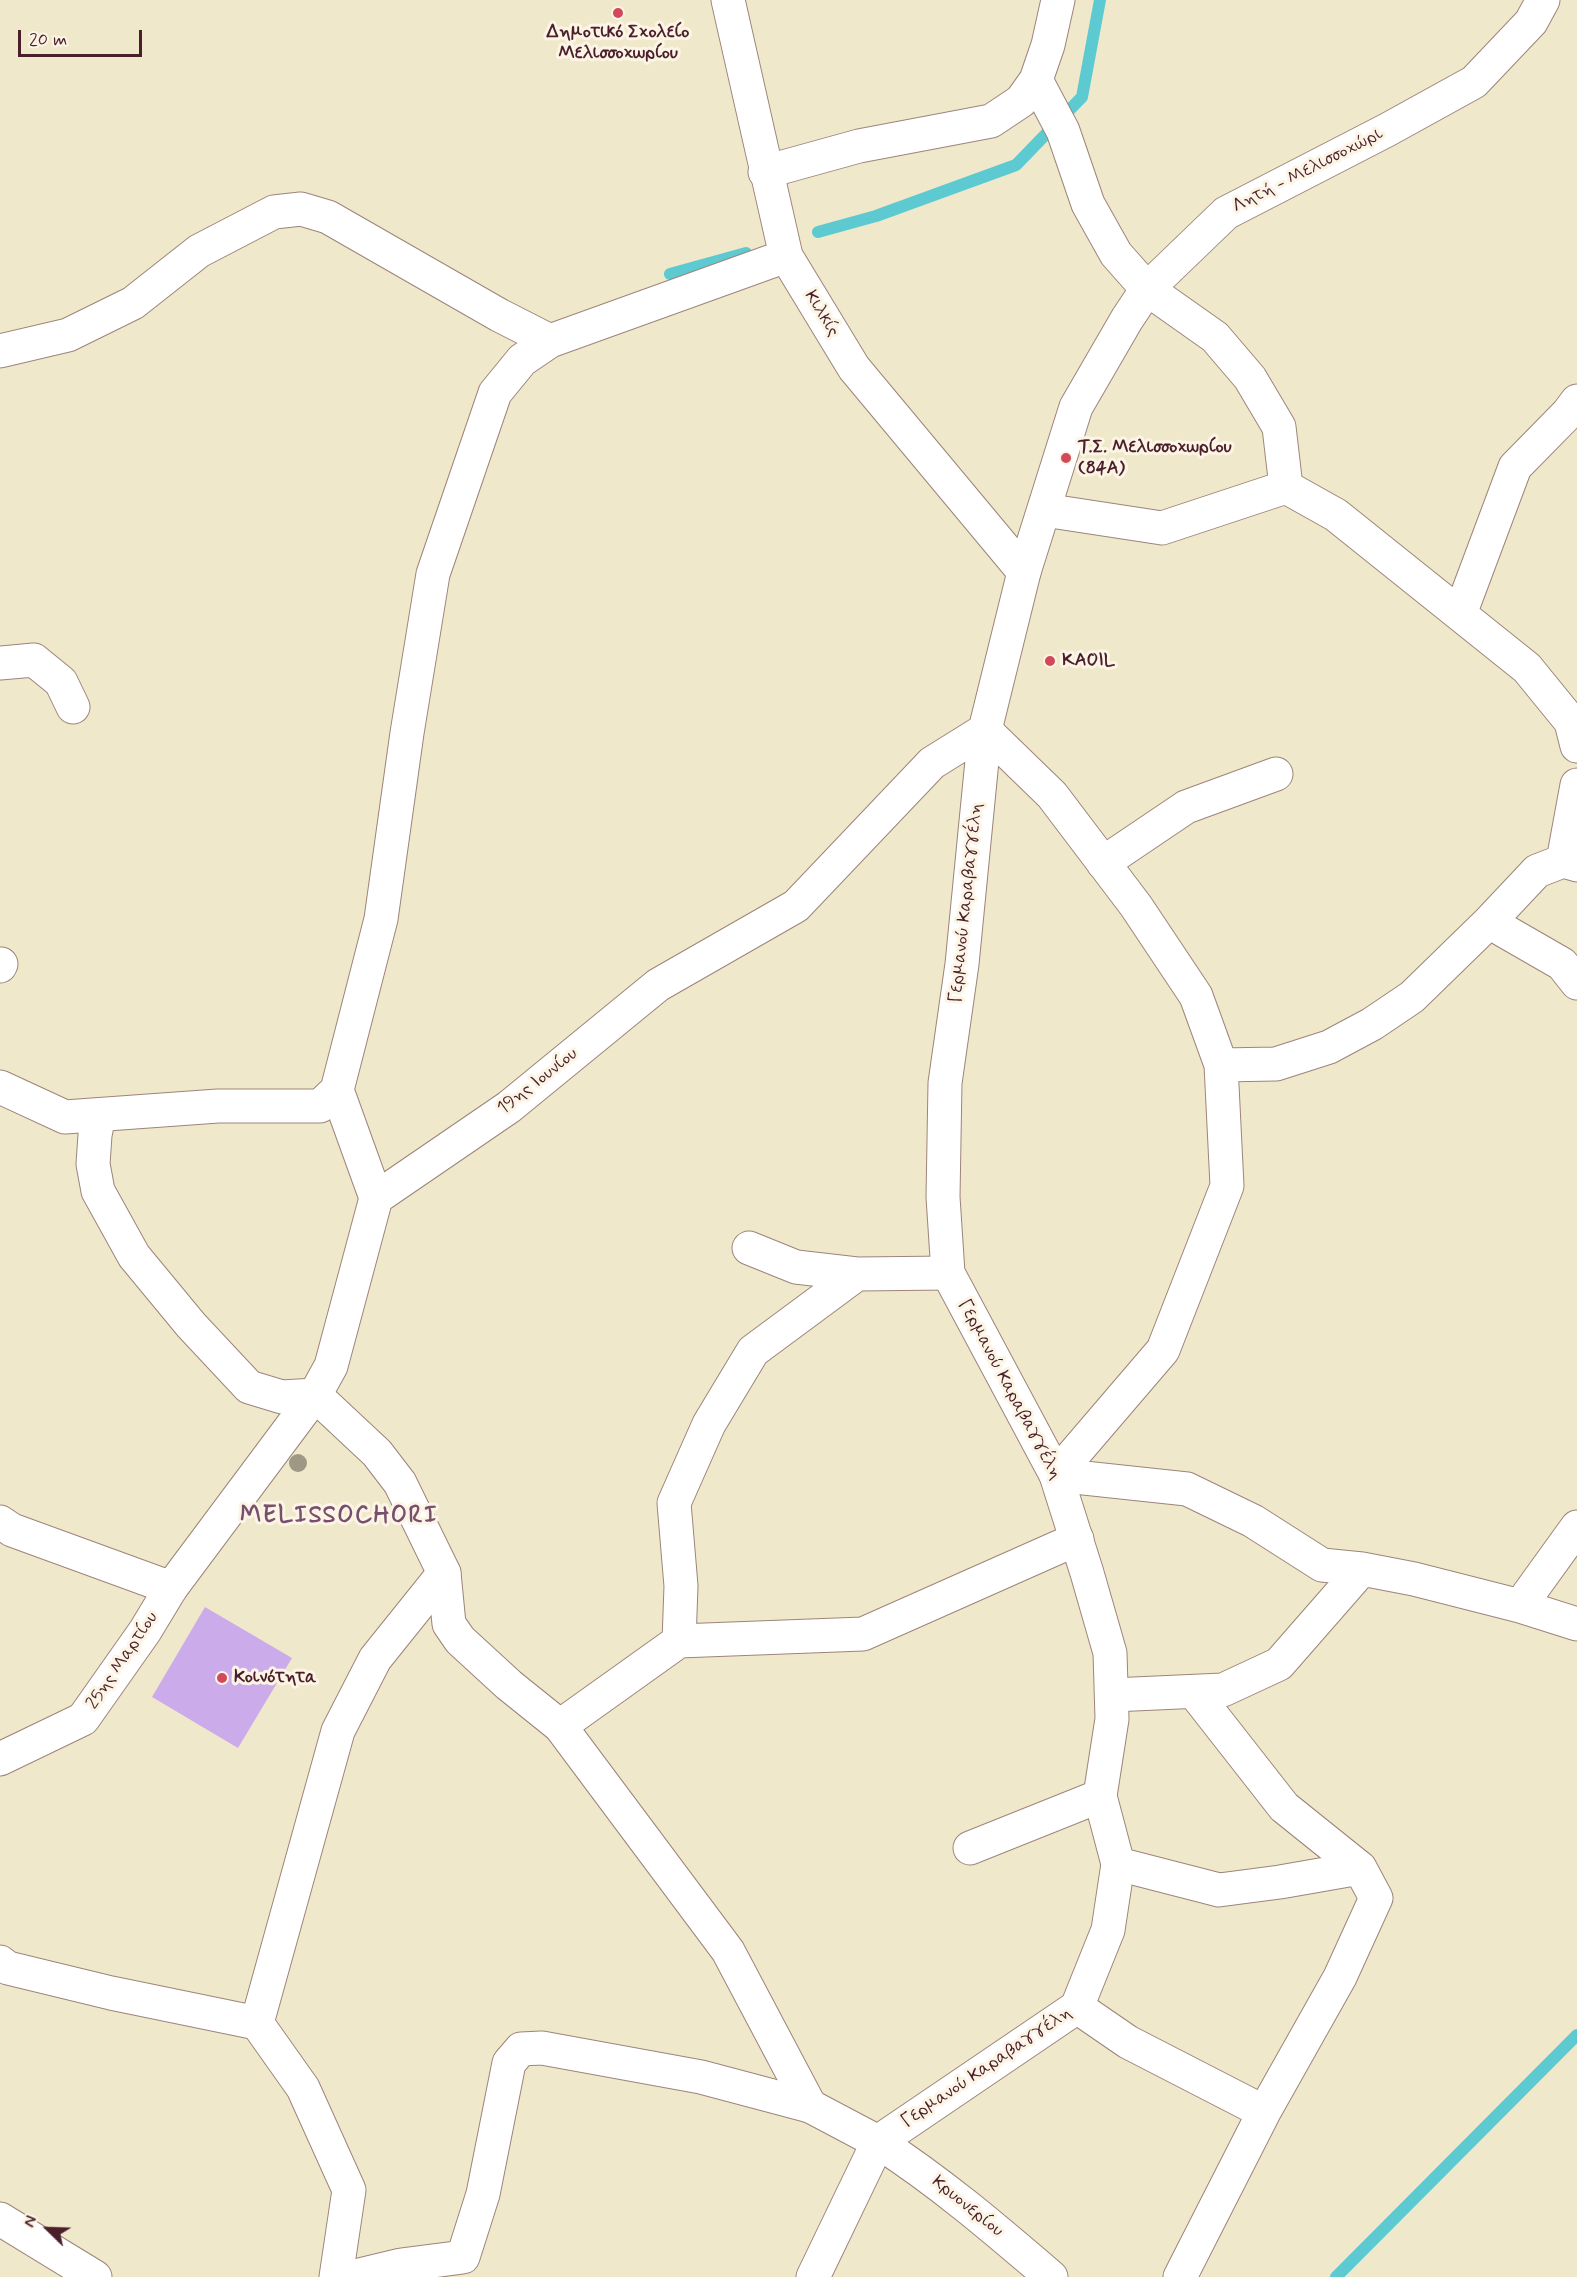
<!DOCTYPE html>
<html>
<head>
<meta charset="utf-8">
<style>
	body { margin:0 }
	#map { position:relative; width:1577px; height:2277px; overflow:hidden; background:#f0e8cb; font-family:Mynerve,sans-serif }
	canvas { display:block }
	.north { position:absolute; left:18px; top:2199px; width:60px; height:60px; -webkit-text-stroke:4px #fcf5e5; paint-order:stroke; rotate:293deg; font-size:16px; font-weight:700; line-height:24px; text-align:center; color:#4a1f2b }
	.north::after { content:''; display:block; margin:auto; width:21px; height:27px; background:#4a1f2b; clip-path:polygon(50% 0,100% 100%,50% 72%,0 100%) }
	.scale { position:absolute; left:18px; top:30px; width:124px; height:27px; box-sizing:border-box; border:3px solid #4a1f2b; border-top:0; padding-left:8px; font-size:18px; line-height:21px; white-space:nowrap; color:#4a1f2b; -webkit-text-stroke:4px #fcf5e5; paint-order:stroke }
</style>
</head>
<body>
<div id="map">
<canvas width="1577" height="2277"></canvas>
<div class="north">N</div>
<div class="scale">20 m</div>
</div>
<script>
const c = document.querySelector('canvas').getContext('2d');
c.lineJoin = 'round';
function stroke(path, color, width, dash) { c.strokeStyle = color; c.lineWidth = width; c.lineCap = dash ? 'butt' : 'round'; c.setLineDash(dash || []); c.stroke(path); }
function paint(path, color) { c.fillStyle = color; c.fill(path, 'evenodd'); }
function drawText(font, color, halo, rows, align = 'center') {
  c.font = font + ' Mynerve,sans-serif'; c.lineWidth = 6; c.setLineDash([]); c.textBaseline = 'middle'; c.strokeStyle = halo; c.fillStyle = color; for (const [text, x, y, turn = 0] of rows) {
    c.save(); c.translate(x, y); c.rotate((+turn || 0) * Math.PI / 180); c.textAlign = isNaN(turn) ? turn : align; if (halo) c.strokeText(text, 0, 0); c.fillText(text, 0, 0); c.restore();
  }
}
const stream = new Path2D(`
	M818,232L876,216L1016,165L1082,97L1100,0
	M670,274L746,253
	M1336,2277L1577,2035`);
const building = new Path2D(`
	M205,1607L292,1658L238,1748L152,1697Z`);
const minor = new Path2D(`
	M1036,80L1063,131L1088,204L1116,254L1147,289L1215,337L1250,378L1279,427L1286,487L1162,528L1044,510
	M765,172L859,146L991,121L1021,101L1036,80L1048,45L1058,0
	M0,351L68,335L133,303L199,251L274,212L301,209L328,217L499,315L550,341
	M1286,487L1336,515L1527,668L1571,722L1577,746
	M1460,614L1515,467L1568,413L1577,401
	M0,663L34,660L61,682L73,707
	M985,730L1052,795L1136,906L1196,996L1221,1065L1227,1186L1163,1350L1056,1475
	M1563,861L1577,785
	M1103,863L1186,807L1276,774
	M1489,922L1562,964L1577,983
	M0,966L1,964
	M1221,1065L1276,1064L1329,1047L1372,1024L1412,997L1489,922L1537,871L1563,861L1577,865
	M0,1087L65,1117L218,1106H320L337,1090L381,919L407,733L433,574L495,393L522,360L550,341L786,256
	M337,1090L376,1198
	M99,1115L95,1135L93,1164L98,1191L134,1256L191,1325L249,1387L282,1397L315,1395
	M749,1248L796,1267L857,1274L948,1273
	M1056,1475L1187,1489L1253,1521L1322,1565L1362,1569L1414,1579L1520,1606L1577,1624
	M0,1522L12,1530L171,1588
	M1520,1606L1577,1527
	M679,1641L863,1634L1077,1539
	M1112,1695L1223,1690L1279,1664L1362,1569
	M560,1726L679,1641L681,1586L674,1503L709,1424L753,1351L857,1274
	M970,1848L1100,1796
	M1118,1864L1219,1890L1280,1882L1360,1868
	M0,1962L8,1968L111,1993L257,2023
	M1077,2007L1128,2042L1264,2112
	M878,2142C940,2182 995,2229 1051,2277
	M0,2219L95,2277
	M336,2277L349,2190L303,2088L257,2023L338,1731L375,1659L444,1573
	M351,2277L401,2265L463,2257L483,2194L509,2063L521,2049L542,2048L701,2077L810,2106
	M1180,2277L1264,2112L1340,1977L1376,1898L1360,1868L1284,1807L1194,1692`);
const tertiary = new Path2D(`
	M1024,572L1076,407L1127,319L1147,289L1226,213L1387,130L1474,82L1531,22L1543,0
	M315,1395L377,1453L400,1483L444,1573L449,1624L460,1640L509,1685L560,1726L728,1951L810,2106L878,2142`);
const secondary = new Path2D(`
	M728,0L786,256L854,368L1024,572L985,730L962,964L945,1083L943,1197L948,1273L1056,1475L1087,1573L1110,1653L1112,1719L1100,1796L1118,1864L1108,1930L1077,2007L878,2142L813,2277
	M0,1759L83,1719L145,1631L171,1588L315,1395L331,1366L376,1198L509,1107L658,985L796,906L932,763L985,730`);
const trees = [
	[298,1463]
];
const markers = [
	[618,13,6,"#d1495b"],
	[1066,458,6,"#d1495b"],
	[1050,661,6,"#d1495b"],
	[222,1678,6,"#d1495b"]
];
const poiNames = [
	["Δημοτικό Σχολείο",618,33,"center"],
	["Μελισσοχωρίου",618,54,"center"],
	["Τ.Σ. Μελισσοχωρίου",1078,448],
	["(84Α)",1078,469],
	["KAOIL",1062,661],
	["Κοινότητα",234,1678]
];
const streetNames = [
	["Λητή - Μελισσοχώρι",1308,171,-27],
	["Κιλκίς",821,314,59],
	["Γερμανού Καραβαγγέλη",967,903,-84],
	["19ης Ιουνίου",538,1082,-38],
	["Γερμανού Καραβαγγέλη",1009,1390,62],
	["25ης Μαρτίου",123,1661,-56],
	["Γερμανού Καραβαγγέλη",987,2068,-34],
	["Κρυονερίου",967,2207,39]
];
const districtNames = [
	["MELISSOCHORI",339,1517]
];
stroke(stream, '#5dcad2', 12);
paint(building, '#ccabeb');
stroke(minor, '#9d847b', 35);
stroke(tertiary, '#9d847b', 35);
stroke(secondary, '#9d847b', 35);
stroke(minor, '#fff', 33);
stroke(tertiary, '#fff', 33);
stroke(secondary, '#fff', 33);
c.fillStyle = '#9f9885';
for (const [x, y] of trees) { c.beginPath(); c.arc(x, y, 9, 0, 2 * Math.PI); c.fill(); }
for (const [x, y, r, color] of markers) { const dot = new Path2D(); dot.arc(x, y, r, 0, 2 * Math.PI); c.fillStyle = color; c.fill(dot); stroke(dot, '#fcf5e5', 2); }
drawText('bold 18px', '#4a1f2b', '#fcf5e5', poiNames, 'left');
drawText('18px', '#4a1f2b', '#fcf5e5', streetNames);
c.letterSpacing = '1.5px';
drawText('bold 24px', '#78506e', '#fcf5e5', districtNames);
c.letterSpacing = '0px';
</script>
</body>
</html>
